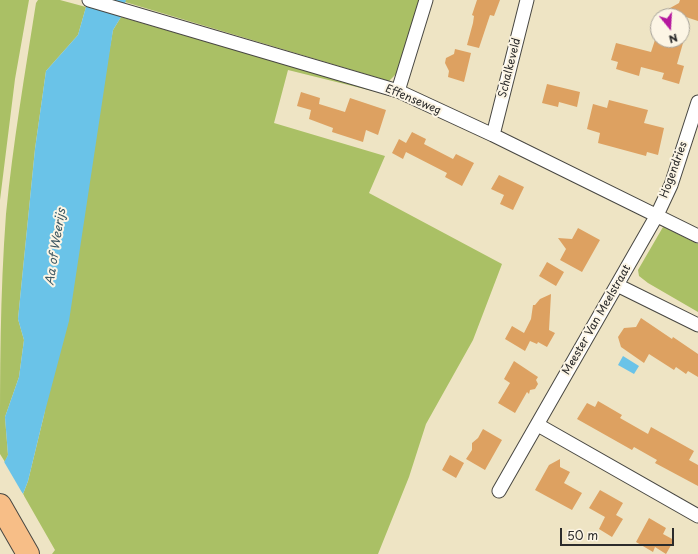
<!DOCTYPE html>
<html>
<head>
<meta charset="utf-8">
<style>
	body { margin:0 }
	#map { position:relative; width:698px; height:554px; overflow:hidden; background:#eee4c4; font-family:"Playpen Sans",sans-serif }
	canvas { display:block }
	.north { position:absolute; left:650px; top:8px; width:40px; height:40px; box-sizing:border-box; background:#fcf5e5; border:1px solid #a8a49b; border-radius:50%; rotate:162deg; font-size:11px; font-weight:700; line-height:16px; text-align:center; color:#2b2b2b }
	.north::after { content:''; display:block; margin:auto; width:14px; height:18px; background:#b5179e; clip-path:polygon(50% 0,100% 100%,50% 72%,0 100%) }
	.scale { position:absolute; left:560px; top:528px; width:114px; height:18px; box-sizing:border-box; border:2px solid #2b2b2b; border-top:0; padding-left:5px; font-size:12px; line-height:14px; white-space:nowrap; color:#2b2b2b; -webkit-text-stroke:3px #fcf5e5; paint-order:stroke }
</style>
</head>
<body>
<div id="map">
<canvas width="698" height="554"></canvas>
<div class="north">N</div>
<div class="scale">50 m</div>
</div>
<script>
const c = document.querySelector('canvas').getContext('2d');
c.lineJoin = 'round';
function paint(path, color) { c.fillStyle = color; c.fill(path, 'evenodd'); }
function stroke(path, color, width, dash) { c.strokeStyle = color; c.lineWidth = width; c.lineCap = dash ? 'butt' : 'round'; c.setLineDash(dash || []); c.stroke(path); }
function drawText(font, color, halo, rows, align = 'center') {
  c.font = font + ' "Playpen Sans",sans-serif'; c.lineWidth = 4; c.setLineDash([]); c.textBaseline = 'middle'; c.strokeStyle = halo; c.fillStyle = color; for (const [text, x, y, turn = 0] of rows) {
    c.save(); c.translate(x, y); c.rotate((+turn || 0) * Math.PI / 180); c.textAlign = isNaN(turn) ? turn : align; if (halo) c.strokeText(text, 0, 0); c.fillText(text, 0, 0); c.restore();
  }
}
const green = new Path2D(`
	M0,0H29L15,79L0,200Z
	M38,0H60L86,7L78,35L46,71L35,149L18,319L24,340L19,377L5,417L8,455L5,462L0,454C0,374 0,294 6,214C13,143 25,73 36,3Z
	M125,0H421L399,71L389,81L125,2Z
	M121,17L393,96L288,70L274,123L385,156L369,193L502,264L473,340L426,424L409,477L378,554H52L55,550L23,494L28,481L44,415L113,30Z
	M663,227L698,244V312L648,283L639,276L638,270Z`);
const water = new Path2D(`
	M88,0H126L121,17L113,30L69,321L44,415L28,481L23,494L0,470L8,455L5,417L19,377L24,340L18,319L35,149L46,71L78,35Z
	M623,356L639,366L634,374L618,365Z`);
const pier = new Path2D(`
	M3,460L24,496L0,533V466Z`);
const building = new Path2D(`
	M477,0H500L494,16L490,15L479,48L467,45L473,23L474,16L472,15Z
	M680,0H698V21L683,16H656L679,3Z
	M655,40H682L683,43L677,64L684,66L679,84L662,79L664,73L641,67L639,76L616,69L618,62L611,60L616,43L651,52Z
	M455,49L471,53L464,82L448,77L449,71L445,63L446,58L454,54Z
	M547,84L580,92L577,107L559,102L558,107L542,103Z
	M301,92L320,98L319,104L345,112L350,98L386,110L378,135L366,130L363,142L332,132L333,128L309,119L311,110L297,106Z
	M609,100L648,110L644,123L664,128L658,155L647,152L646,156L598,143L600,133L587,129L593,104L607,108Z
	M412,132L426,139L424,144L453,159L456,154L474,163L462,186L445,177L447,173L406,152L403,159L392,153L399,139L406,143Z
	M499,175L524,187L513,210L500,204L504,195L491,189Z
	M578,228L600,240L582,272L560,260L566,249L558,238L572,239Z
	M547,262L564,272L556,286L539,276Z
	M551,294L549,330L555,333L547,347L538,342L537,344L530,341L525,351L505,339L512,326L524,333L531,319L533,305H535L540,299Z
	M641,318L672,339L673,337L698,354V377L688,371L686,374L676,367L674,370L649,354L644,363L621,347L618,337L624,328L636,327Z
	M514,361L538,377L536,380L538,384L535,389L530,390L529,394L527,392L515,413L498,403L510,383L504,379Z
	M598,401L622,415L620,418L648,434L651,427L694,451L689,460L698,465V486L655,463L657,460L634,447L632,450L577,419L587,403L595,407Z
	M483,429L502,440L485,470L466,459L472,450V443L478,438Z
	M450,455L464,463L456,478L442,470Z
	M560,459V467L570,472L564,483L582,493L572,510L535,490L549,465Z
	M600,490L623,503L616,515L623,519L612,537L599,529L605,517L589,508Z
	M649,518L666,528L663,534L674,540L666,554L655,547L653,552L636,542Z`);
const minor = new Path2D(`
	M89,0L398,91L493,135L698,236
	M398,91L426,0
	M493,135L527,0
	M617,285L698,325
	M538,425L698,516
	M499,491L657,215L671,185L698,102`);
const motorway = new Path2D(`
	M0,505L28,554`);
const streetNames = [
	["Schalkeveld",510,68,-76],
	["Effenseweg",413,100,23],
	["Hogendries",674,170,-70],
	["Meester Van Meelstraat",597,320,-60]
];
const waterNames = [
	["Aa of Weerijs",56,247,-81]
];
paint(green, '#aac065');
paint(water, '#6ac3e8');
paint(pier, '#eee4c4');
paint(building, '#dda161');
stroke(minor, '#484742', 15);
stroke(motorway, '#484742', 24);
stroke(minor, '#fff', 13);
stroke(motorway, '#f7be87', 22);
drawText('11px', '#2b2b2b', '#fcf5e5', streetNames);
drawText('italic 12px', '#3e5964', '#fcf5e5', waterNames);
</script>
</body>
</html>
